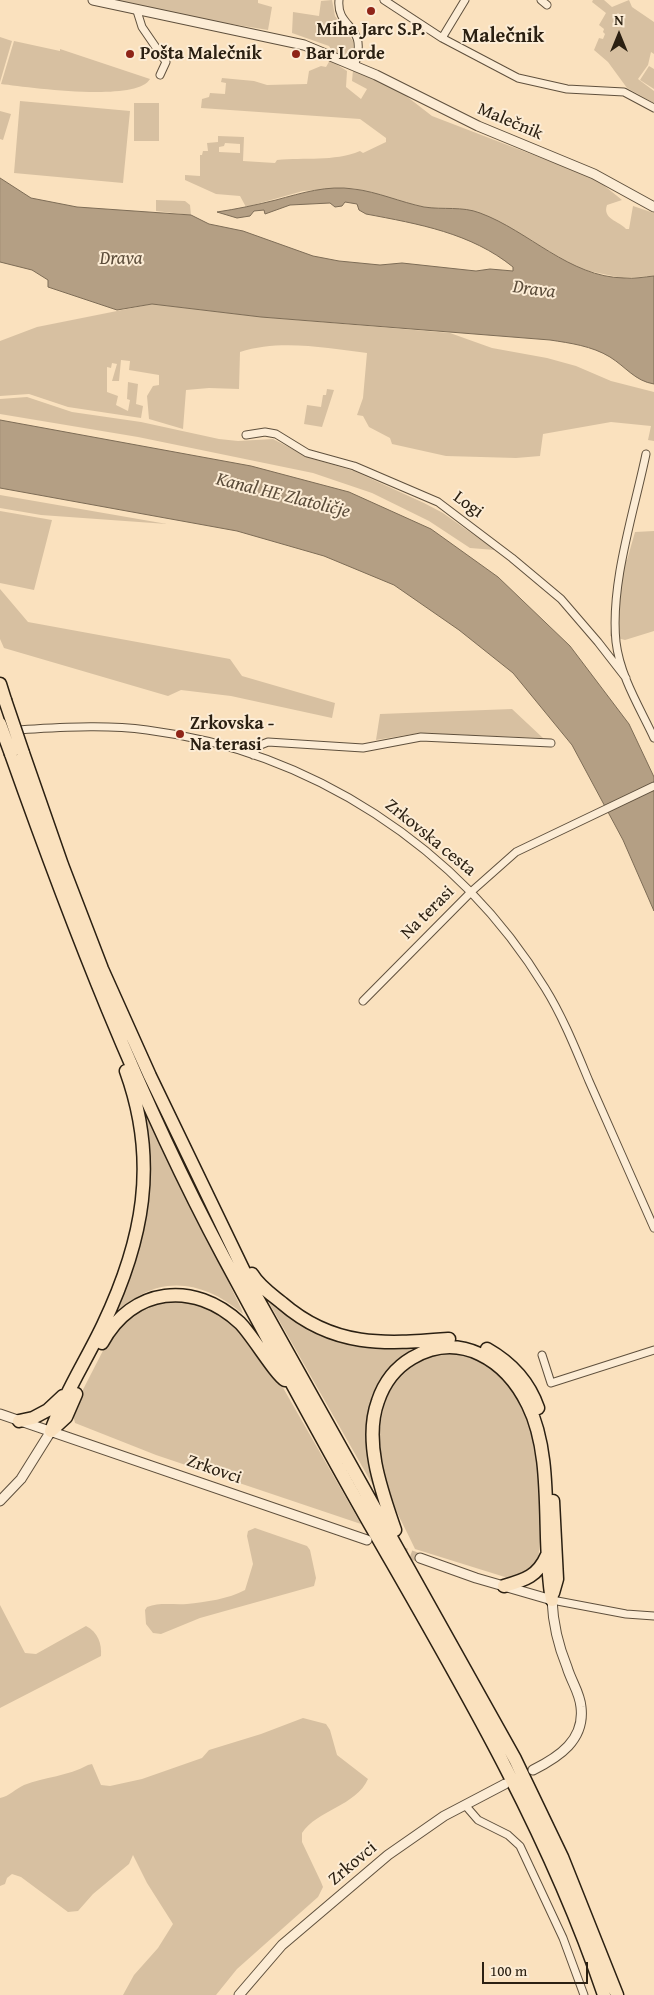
<!DOCTYPE html>
<html>
<head>
<meta charset="utf-8">
<style>
	body { margin:0 }
	#map { position:relative; width:654px; height:1995px; overflow:hidden; background:#fae1be; font-family:"Gentium Book Plus",serif }
	canvas { display:block }
	.north { position:absolute; left:594px; top:10px; width:50px; height:50px; -webkit-text-stroke:4px #fcecd5; paint-order:stroke; rotate:0deg; font-size:14px; font-weight:700; line-height:20px; text-align:center; color:#2b2012 }
	.north::after { content:''; display:block; margin:auto; width:18px; height:22px; background:#2b2012; clip-path:polygon(50% 0,100% 100%,50% 72%,0 100%) }
	.scale { position:absolute; left:482px; top:1962px; width:106px; height:22px; box-sizing:border-box; border:2px solid #2b2012; border-top:0; padding-left:6px; font-size:15px; line-height:18px; white-space:nowrap; color:#2b2012; -webkit-text-stroke:4px #fcecd5; paint-order:stroke }
</style>
</head>
<body>
<div id="map">
<canvas width="654" height="1995"></canvas>
<div class="north">N</div>
<div class="scale">100 m</div>
</div>
<script>
const c = document.querySelector('canvas').getContext('2d');
c.lineJoin = 'round';
function paint(path, color) { c.fillStyle = color; c.fill(path, 'evenodd'); }
function stroke(path, color, width, dash) { c.strokeStyle = color; c.lineWidth = width; c.lineCap = dash ? 'butt' : 'round'; c.setLineDash(dash || []); c.stroke(path); }
function drawText(font, color, halo, rows, align = 'center') {
  c.font = font + ' "Gentium Book Plus",serif'; c.lineWidth = 4; c.setLineDash([]); c.textBaseline = 'middle'; c.strokeStyle = halo; c.fillStyle = color; for (const [text, x, y, turn = 0] of rows) {
    c.save(); c.translate(x, y); c.rotate((+turn || 0) * Math.PI / 180); c.textAlign = isNaN(turn) ? turn : align; if (halo) c.strokeText(text, 0, 0); c.fillText(text, 0, 0); c.restore();
  }
}
const green = new Path2D(`
	M109,0H258V3L272,7L268,30L194,18Z
	M332,0L335,16L353,41L354,52L350,57L332,51L329,46L292,33L293,12L319,16L321,1Z
	M593,0H604L612,7L629,0L632,7L654,22V54L651,52L648,65L638,79L654,91V103L627,88L608,62L594,50L599,38L603,39L605,34L603,32L604,29L599,25L606,13L592,2Z
	M0,37L12,41L0,82Z
	M14,41L60,51V49L150,79C136,103 27,87 1,84Z
	M330,60L347,71L346,87L361,99L367,89L352,81L353,70L401,92L432,116L596,179L622,200L607,205C602,219 619,221 626,229H629L633,206L654,213V276L622,278L584,270L568,263L511,228L479,213L457,208H430L406,203L353,188L303,191L246,207L240,196L216,194L185,180V175L200,176V155H202L203,151H208L207,143L218,142V136L244,137L243,161L275,163L277,160C305,157 333,162 360,151L363,153L386,142V138L360,119L201,108L202,99L209,97L210,93L225,94L226,83L221,82L222,78L254,81L267,85L307,84L309,71L321,66L326,67ZM225,143L240,144V153L219,152V147L224,146Z
	M649,66L654,69V89L640,80Z
	M20,101L130,111L123,183L14,173Z
	M134,103H159V141H134Z
	M0,111L11,114L3,140L0,139Z
	M156,200L185,201L190,205L191,215L156,211Z
	M152,304L261,317L450,333L492,348L547,358L576,366L611,381L654,392V441L648,440L651,426L611,422L543,434L540,456L516,458L446,456L392,444L390,438L369,427L363,416L357,415L363,398L367,353C327,348 280,339 240,352L239,389L209,388L186,390L183,429L149,419L147,396L153,386L159,385V375L129,370L130,361L121,360L119,381H112L117,364L112,363L111,368L107,367V392L118,396L116,405L128,411L130,400L127,399L128,382L138,384L136,404L143,406L141,418L68,407L29,394L0,396V341L37,327Z
	M327,389L334,390L322,427L304,424L307,405L321,407L323,395H326Z
	M27,397L72,412L141,422L219,439L238,441L273,439L310,458L354,471L424,503L443,513L495,550L470,548L429,521L372,493L313,473L138,437L0,414V399Z
	M0,495L167,524L41,515L0,508Z
	M0,511L52,520L34,590L0,583Z
	M654,531V631L625,640L610,636L619,559L627,560L635,532Z
	M0,589L28,622L230,659L242,676L335,703L332,718L231,696L181,690L168,696L4,648L0,639Z
	M512,709L543,738L419,733L376,740L380,714Z
	M144,1108L241,1308L243,1314C198,1275 147,1274 109,1323C125,1285 144,1246 148,1204C151,1172 145,1140 141,1109Z
	M154,1300H191L227,1317L245,1336L278,1379L361,1524L156,1455L75,1423L72,1411L110,1337L121,1321Z
	M268,1301C321,1338 357,1352 423,1346C414,1350 403,1355 396,1361C357,1397 373,1450 379,1496Z
	M448,1351C527,1362 541,1439 541,1507C541,1526 541,1545 537,1564L519,1577L508,1578L415,1549C406,1529 393,1508 387,1486C375,1450 376,1406 400,1375C410,1362 432,1356 448,1351Z
	M255,1528L307,1546L310,1550L316,1578L314,1586L200,1618L161,1634L153,1633L146,1624L145,1610L147,1607C160,1602 173,1605 187,1604C205,1602 229,1599 245,1590L253,1564L247,1536L248,1531Z
	M0,1605L25,1653L36,1654L86,1626C98,1632 102,1644 101,1656L0,1708Z
	M303,1718L326,1724L330,1730L337,1755L368,1779C356,1806 317,1810 302,1833V1842L321,1882L323,1887L318,1897L237,1969L216,1995H123L134,1975L158,1948L173,1924L147,1883L133,1855L129,1864L93,1894L78,1911L68,1912L21,1877L12,1874L7,1878L5,1884L0,1886V1798C10,1796 15,1789 24,1785C45,1777 68,1776 88,1765L92,1764L101,1785L110,1786L142,1779L202,1758L209,1750L261,1734Z`);
const water = new Path2D(`
	M0,178L31,198L77,207L191,215L209,224L243,231L313,256L339,261L380,265L402,263L476,271L490,269L513,271V267C471,233 419,224 366,214L359,210L357,204L345,202L342,206L335,207L330,203L290,205L265,214L264,210L254,211L250,216L237,218L217,212C237,209 256,205 276,200C302,193 327,185 354,189C378,192 400,202 424,207C443,210 462,206 480,213C529,231 569,277 624,278C634,279 644,277 654,276V384C635,381 626,367 610,357C592,346 570,343 550,340L261,317L152,304L117,310L48,287V280L32,270L0,262Z
	M0,420L251,466L349,492L431,529L498,577L570,646L629,724L654,777V911L623,840L572,745L513,673L459,630L394,585L324,556L237,531L0,488Z`);
const tertiaryTunnel = new Path2D(`
	M398,1550L420,1558`);
const minor = new Path2D(`
	M339,0C336,30 370,24 354,66
	M384,0L442,38L518,78L567,89L624,92L654,108
	M541,0L547,5
	M137,11L142,27L166,62L160,75
	M442,38L465,0
	M246,435L265,432L276,434L307,453L354,466L438,502L512,558L561,599L598,642L626,678
	M646,454C634,512 610,584 616,642C620,676 640,708 654,738
	M13,730C57,728 102,724 147,730C311,751 459,847 545,988C563,1017 576,1050 589,1081C611,1130 632,1179 654,1228
	M253,755L258,746L268,742L363,748L421,737L551,743
	M363,1001L472,891L516,852L654,786
	M542,1355L551,1383L654,1350
	M552,1600L626,1614L654,1616
	M465,1805L478,1820L508,1835L520,1846L563,1938L584,1995`);
const tertiary = new Path2D(`
	M93,0L304,45L376,75L478,126L594,174L654,207
	M0,1414L367,1540
	M0,1501L21,1479L51,1431
	M420,1558L476,1578L552,1600C553,1623 558,1645 567,1667C571,1681 580,1693 581,1707C585,1740 559,1757 533,1770
	M239,1995L282,1945L388,1855L444,1816L505,1784`);
const motorway = new Path2D(`
	M0,684L5,700
	M23,753L62,865L102,969L150,1076L256,1296L515,1759L562,1857L617,1995
	M11,754C72,926 138,1097 224,1258C271,1345 318,1433 367,1519C455,1673 547,1826 604,1995
	M252,1274C259,1286 271,1294 282,1303C334,1348 384,1344 449,1339
	M102,1343C132,1287 194,1280 240,1323C252,1335 276,1375 285,1380
	M487,1349C510,1362 529,1382 538,1408
	M19,1421L33,1418L48,1410L63,1396
	M53,1429L66,1417L76,1394
	M51,1431C64,1394 86,1361 103,1325C143,1241 159,1162 126,1071
	M553,1501L557,1579L553,1593
	M395,1530C382,1492 363,1442 378,1401C384,1383 395,1368 412,1358C460,1330 506,1360 528,1405C555,1459 541,1539 552,1600
	M504,1586C525,1580 538,1576 547,1555`);
const motorwayBridge = new Path2D(`
	M5,700L23,753
	M0,724L11,754`);
const markers = [
	[371,11,5,"#8f2418"],
	[130,54,5,"#8f2418"],
	[296,54,5,"#8f2418"],
	[180,734,5,"#8f2418"]
];
const poiNames = [
	["Miha Jarc S.P.",371,30,"center"],
	["Pošta Malečnik",140,54],
	["Bar Lorde",306,54],
	["Zrkovska -",190,724],
	["Na terasi",190,745]
];
const streetNames = [
	["Malečnik",510,122,23],
	["Logi",468,505,36],
	["Zrkovska cesta",430,838,39],
	["Na terasi",428,913,-45],
	["Zrkovci",214,1470,19],
	["Zrkovci",353,1864,-40]
];
const waterNames = [
	["Drava",121,259],
	["Drava",534,290,7],
	["Kanal HE Zlatoličje",283,496,14]
];
const quarterNames = [
	["Malečnik",503,37]
];
paint(green, '#d7c0a1');
paint(water, '#b49f84');
stroke(water, '#7d6c56', 1);
stroke(tertiaryTunnel, '#d1ba9c', 9, [9, 4.5]);
stroke(minor, '#5f503d', 9);
stroke(tertiary, '#5f503d', 11);
stroke(motorway, '#2b2012', 15);
stroke(minor, '#fcecd5', 7);
stroke(tertiary, '#fcecd5', 9);
stroke(motorway, '#fae1be', 12);
stroke(motorwayBridge, '#2b2012', 15, []);
stroke(motorwayBridge, '#fae1be', 12);
for (const [x, y, r, color] of markers) { const dot = new Path2D(); dot.arc(x, y, r, 0, 2 * Math.PI); c.fillStyle = color; c.fill(dot); stroke(dot, '#fcecd5', 2); }
drawText('bold 18px', '#2b2012', '#fcecd5', poiNames, 'left');
drawText('18px', '#2b2012', '#fcecd5', streetNames);
drawText('italic 19px', '#5b4c3a', '#fcecd5', waterNames);
drawText('bold 20px', '#2b2012', '#fcecd5', quarterNames);
</script>
</body>
</html>
